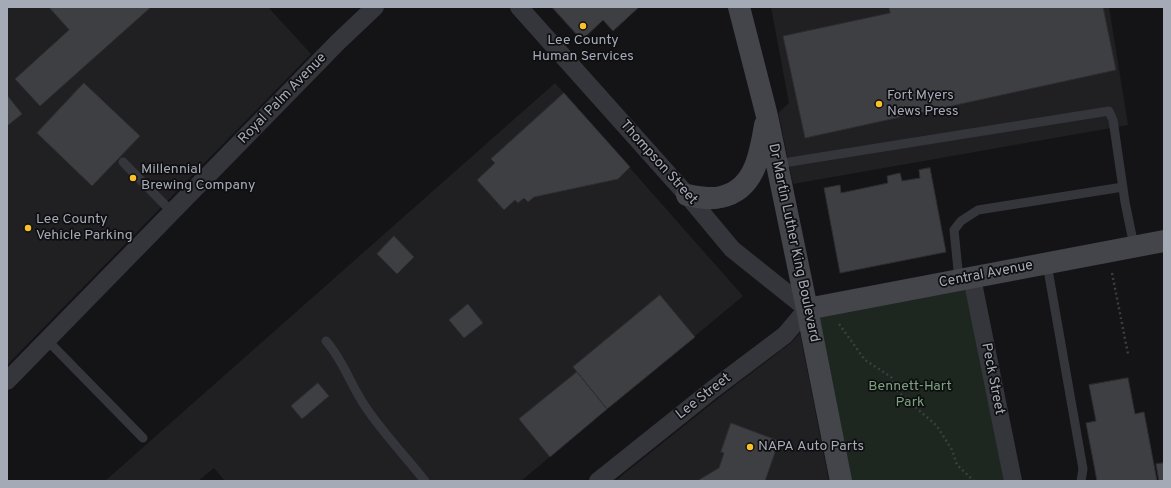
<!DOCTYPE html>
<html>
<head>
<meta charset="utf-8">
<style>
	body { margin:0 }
	#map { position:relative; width:1171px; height:488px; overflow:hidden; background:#141416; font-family:Overpass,sans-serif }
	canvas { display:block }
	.frame { position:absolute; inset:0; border:8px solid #a5aab7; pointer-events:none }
</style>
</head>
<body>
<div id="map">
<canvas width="1171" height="488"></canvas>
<div class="frame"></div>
</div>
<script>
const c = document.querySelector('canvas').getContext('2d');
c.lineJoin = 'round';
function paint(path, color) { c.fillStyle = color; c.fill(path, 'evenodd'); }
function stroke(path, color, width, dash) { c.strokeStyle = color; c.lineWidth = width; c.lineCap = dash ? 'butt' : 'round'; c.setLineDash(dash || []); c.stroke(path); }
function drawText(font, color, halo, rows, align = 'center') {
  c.font = font + ' Overpass,sans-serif'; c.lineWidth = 3.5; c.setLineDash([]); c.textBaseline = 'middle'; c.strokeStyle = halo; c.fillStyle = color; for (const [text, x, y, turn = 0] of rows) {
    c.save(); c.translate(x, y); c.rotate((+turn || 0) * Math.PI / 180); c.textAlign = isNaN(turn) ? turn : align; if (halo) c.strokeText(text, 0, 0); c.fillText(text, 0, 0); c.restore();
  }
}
const built = new Path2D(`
	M7,7H268L311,54L7,365Z
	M771,7H1109L1128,125L793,184L779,116V112L789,103Z
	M555,83L743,296L521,481H225L214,468L198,481H105Z
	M800,333L829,481H615L720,397L792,342Z`);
const green = new Path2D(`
	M972,278L1013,481H841L807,309Z`);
const building = new Path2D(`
	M49,7H151L40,106L15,79L69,30Z
	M552,7H639L613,31L603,20L582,40Z
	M889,7H1103L1116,70L805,138L783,36L890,13Z
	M84,83L140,136L92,186L37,133Z
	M564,93L630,167L618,179L534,197L528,202L524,198L518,203L515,200L504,210L477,180L495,163L491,159Z
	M7,95L22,114L7,126Z
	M930,168L946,252L840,273L824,188L840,185L841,193L888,183L887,176L900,173L902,181L920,178L919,170Z
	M394,236L414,257L397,274L377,254Z
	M660,295L695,337L607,409L573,367Z
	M468,304L483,323L464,338L449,320Z
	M577,372L607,409L550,457L519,419Z
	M1128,378L1135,414L1144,412L1157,481H1097L1086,423L1096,421L1089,385Z
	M318,383L329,396L302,419L291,406Z
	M731,423L779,441L765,481H697L719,468L724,453L721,452Z
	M1164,463V481H1159L1156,464Z`);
const path = new Path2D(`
	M1112,273L1128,354
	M839,324L865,360L891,377L898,392L937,426L952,450L957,465L974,481`);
const lane = new Path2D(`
	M123,162L172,212
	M777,164L1109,111L1113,120L1125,202L1134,246
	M1047,264L1083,469L1081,481
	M959,280L954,230L961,221L978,210L1123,187
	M47,340L143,438
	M326,341C344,361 351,387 367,409C384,434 406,457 425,481`);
const street = new Path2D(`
	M519,7L687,195L732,249L807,309L785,335L712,390L598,481
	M972,278L1013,481
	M7,381L338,42L375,7`);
const secondary = new Path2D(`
	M739,7L767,116L807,309L841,481
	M687,195C698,197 710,200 721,197C755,190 760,154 765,125
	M807,309L1164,241`);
const markers = [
	[583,26,4,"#f9c029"],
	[879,104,4,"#f9c029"],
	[133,178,4,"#f9c029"],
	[28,228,4,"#f9c029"],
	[750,447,4,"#f9c029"]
];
const poiNames = [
	["Lee County",583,41,"center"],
	["Human Services",583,57,"center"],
	["Fort Myers",887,96],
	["News Press",887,112],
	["Millennial",141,170],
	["Brewing Company",141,186],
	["Lee County",36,220],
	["Vehicle Parking",36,236],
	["NAPA Auto Parts",758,447]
];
const streetNames = [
	["Royal Palm Avenue",283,99,-46],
	["Thompson Street",658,163,48],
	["Dr Martin Luther King Boulevard",793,243,78],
	["Central Avenue",986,275,-11],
	["Peck Street",992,379,79],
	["Lee Street",704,397,-38]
];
const parkNames = [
	["Bennett-Hart",910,387],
	["Park",910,403]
];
paint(built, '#202023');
paint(green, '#1e2620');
paint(building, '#3e3f43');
stroke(building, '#2e2e32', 1);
stroke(path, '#3b3d42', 2.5, [2, 3]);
stroke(lane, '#35363b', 9);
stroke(street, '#35363b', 18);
stroke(secondary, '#43454b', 22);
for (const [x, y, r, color] of markers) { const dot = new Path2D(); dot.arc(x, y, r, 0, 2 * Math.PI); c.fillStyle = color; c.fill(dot); stroke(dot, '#0f0f11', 1.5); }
drawText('14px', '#a5aab7', '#0f0f11', poiNames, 'left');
drawText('14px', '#a5aab7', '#0f0f11', streetNames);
drawText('14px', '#7ca380', '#0f0f11', parkNames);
</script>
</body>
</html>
